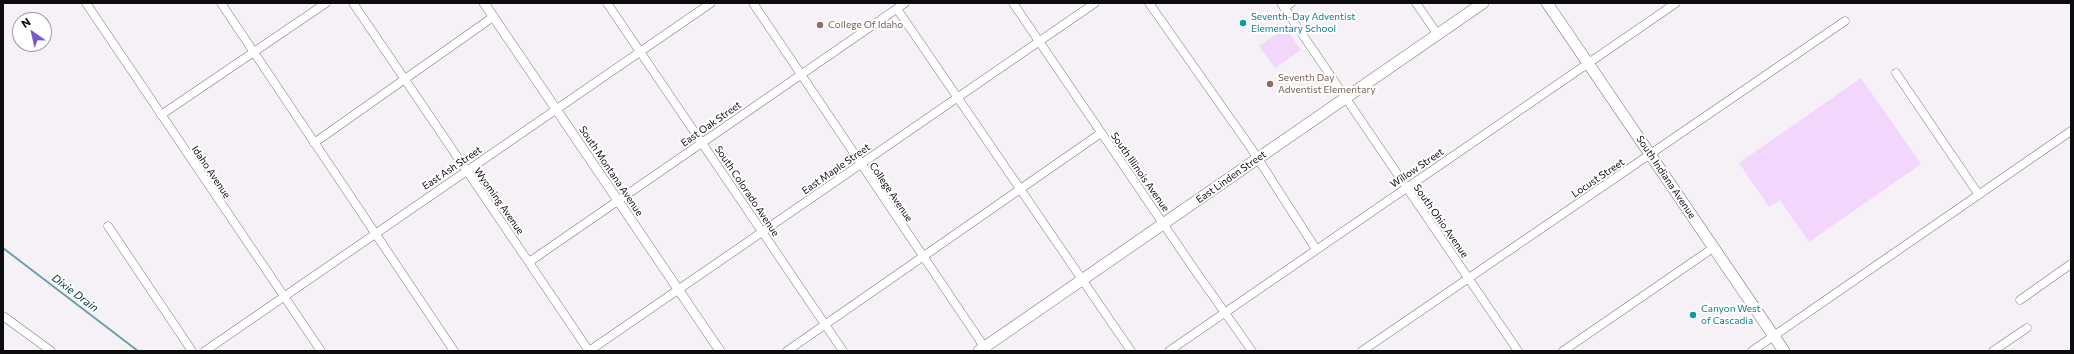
<!DOCTYPE html>
<html>
<head>
<meta charset="utf-8">
<style>
	body { margin:0 }
	#map { position:relative; width:2074px; height:354px; overflow:hidden; background:#f6f0f7; font-family:Commissioner,sans-serif }
	canvas { display:block }
	.frame { position:absolute; inset:0; border:4px solid #0c0b0d; pointer-events:none }
	.north { position:absolute; left:12px; top:12px; width:40px; height:40px; box-sizing:border-box; background:#fff; border:1px solid #9e9d9e; border-radius:50%; rotate:326deg; font-size:11px; font-weight:700; line-height:16px; text-align:center; color:#0c0b0d }
	.north::after { content:''; display:block; margin:auto; width:14px; height:18px; background:#7b56d0; clip-path:polygon(50% 0,100% 100%,50% 72%,0 100%) }
</style>
</head>
<body>
<div id="map">
<canvas width="2074" height="354"></canvas>
<div class="frame"></div>
<div class="north">N</div>
</div>
<script>
const c = document.querySelector('canvas').getContext('2d');
c.lineJoin = 'round';
function paint(path, color) { c.fillStyle = color; c.fill(path, 'evenodd'); }
function stroke(path, color, width, dash) { c.strokeStyle = color; c.lineWidth = width; c.lineCap = dash ? 'butt' : 'round'; c.setLineDash(dash || []); c.stroke(path); }
function drawText(font, color, halo, rows, align = 'center') {
  c.font = font + ' Commissioner,sans-serif'; c.lineWidth = 4; c.setLineDash([]); c.textBaseline = 'middle'; c.strokeStyle = halo; c.fillStyle = color; for (const [text, x, y, turn = 0] of rows) {
    c.save(); c.translate(x, y); c.rotate((+turn || 0) * Math.PI / 180); c.textAlign = isNaN(turn) ? turn : align; if (halo) c.strokeText(text, 0, 0); c.fillText(text, 0, 0); c.restore();
  }
}
const green = new Path2D(`
	M1286,28L1301,50L1275,68L1259,46Z
	M1861,78L1921,164L1809,242L1780,200L1769,207L1739,163Z`);
const stream = new Path2D(`
	M3,248L138,351`);
const minor = new Path2D(`
	M86,3L321,351
	M221,3L454,351
	M353,3L589,351L1095,3
	M607,3L843,351
	M753,3L987,351
	M1013,3L1194,269L1252,351
	M1149,3L1251,148L1316,249
	M1281,3L1518,351
	M1416,3L1438,35
	M1284,8L1291,3
	M897,9L1131,351
	M1896,73L1979,195
	M161,115L326,3
	M314,143L493,17
	M108,226L192,351
	M529,262L905,3
	M2020,300L2071,264
	M3,316L51,351
	M205,351L711,3
	M787,351L1101,133
	M1169,351L1676,3
	M1362,351L1845,21
	M1563,351L1713,248
	M1752,351L2071,131
	M1993,351L2027,328`);
const tertiary = new Path2D(`
	M484,3L720,351`);
const secondary = new Path2D(`
	M1547,3L1784,351
	M979,351L1483,3`);
const markers = [
	[1243,23,4,"#0f9aa8"],
	[820,25,4,"#8d6e63"],
	[1270,84,4,"#8d6e63"],
	[1693,315,4,"#0f9aa8"]
];
const cultureNames = [
	["Seventh-Day Adventist",1251,17],
	["Elementary School",1251,29],
	["Canyon West",1701,309],
	["of Cascadia",1701,321]
];
const educationNames = [
	["College Of Idaho",828,25],
	["Seventh Day",1278,78],
	["Adventist Elementary",1278,90]
];
const streetNames = [
	["East Oak Street",711,124,-35],
	["East Ash Street",452,168,-34],
	["Willow Street",1417,168,-34],
	["East Maple Street",836,169,-35],
	["South Montana Avenue",611,171,56],
	["Idaho Avenue",211,172,56],
	["South Illinois Avenue",1140,172,55],
	["East Linden Street",1231,177,-35],
	["South Indiana Avenue",1666,177,56],
	["Locust Street",1598,178,-34],
	["South Colorado Avenue",747,191,56],
	["College Avenue",891,192,56],
	["Wyoming Avenue",499,201,55],
	["South Ohio Avenue",1441,221,55]
];
const waterNames = [
	["Dixie Drain",75,293,37]
];
paint(green, '#f3d6fb');
stroke(stream, '#68a1ab', 2);
stroke(minor, '#7c777d', 9);
stroke(tertiary, '#7c777d', 10);
stroke(secondary, '#7c777d', 12);
stroke(minor, '#fff', 8);
stroke(tertiary, '#fff', 9);
stroke(secondary, '#fff', 11);
for (const [x, y, r, color] of markers) { const dot = new Path2D(); dot.arc(x, y, r, 0, 2 * Math.PI); c.fillStyle = color; c.fill(dot); stroke(dot, '#fff', 1.5); }
drawText('10px', '#0d838f', '#fff', cultureNames, 'left');
drawText('10px', '#785e54', '#fff', educationNames, 'left');
drawText('10px', '#0c0b0d', '#fff', streetNames);
drawText('italic 11px', '#0b3339', '#fff', waterNames);
</script>
</body>
</html>
